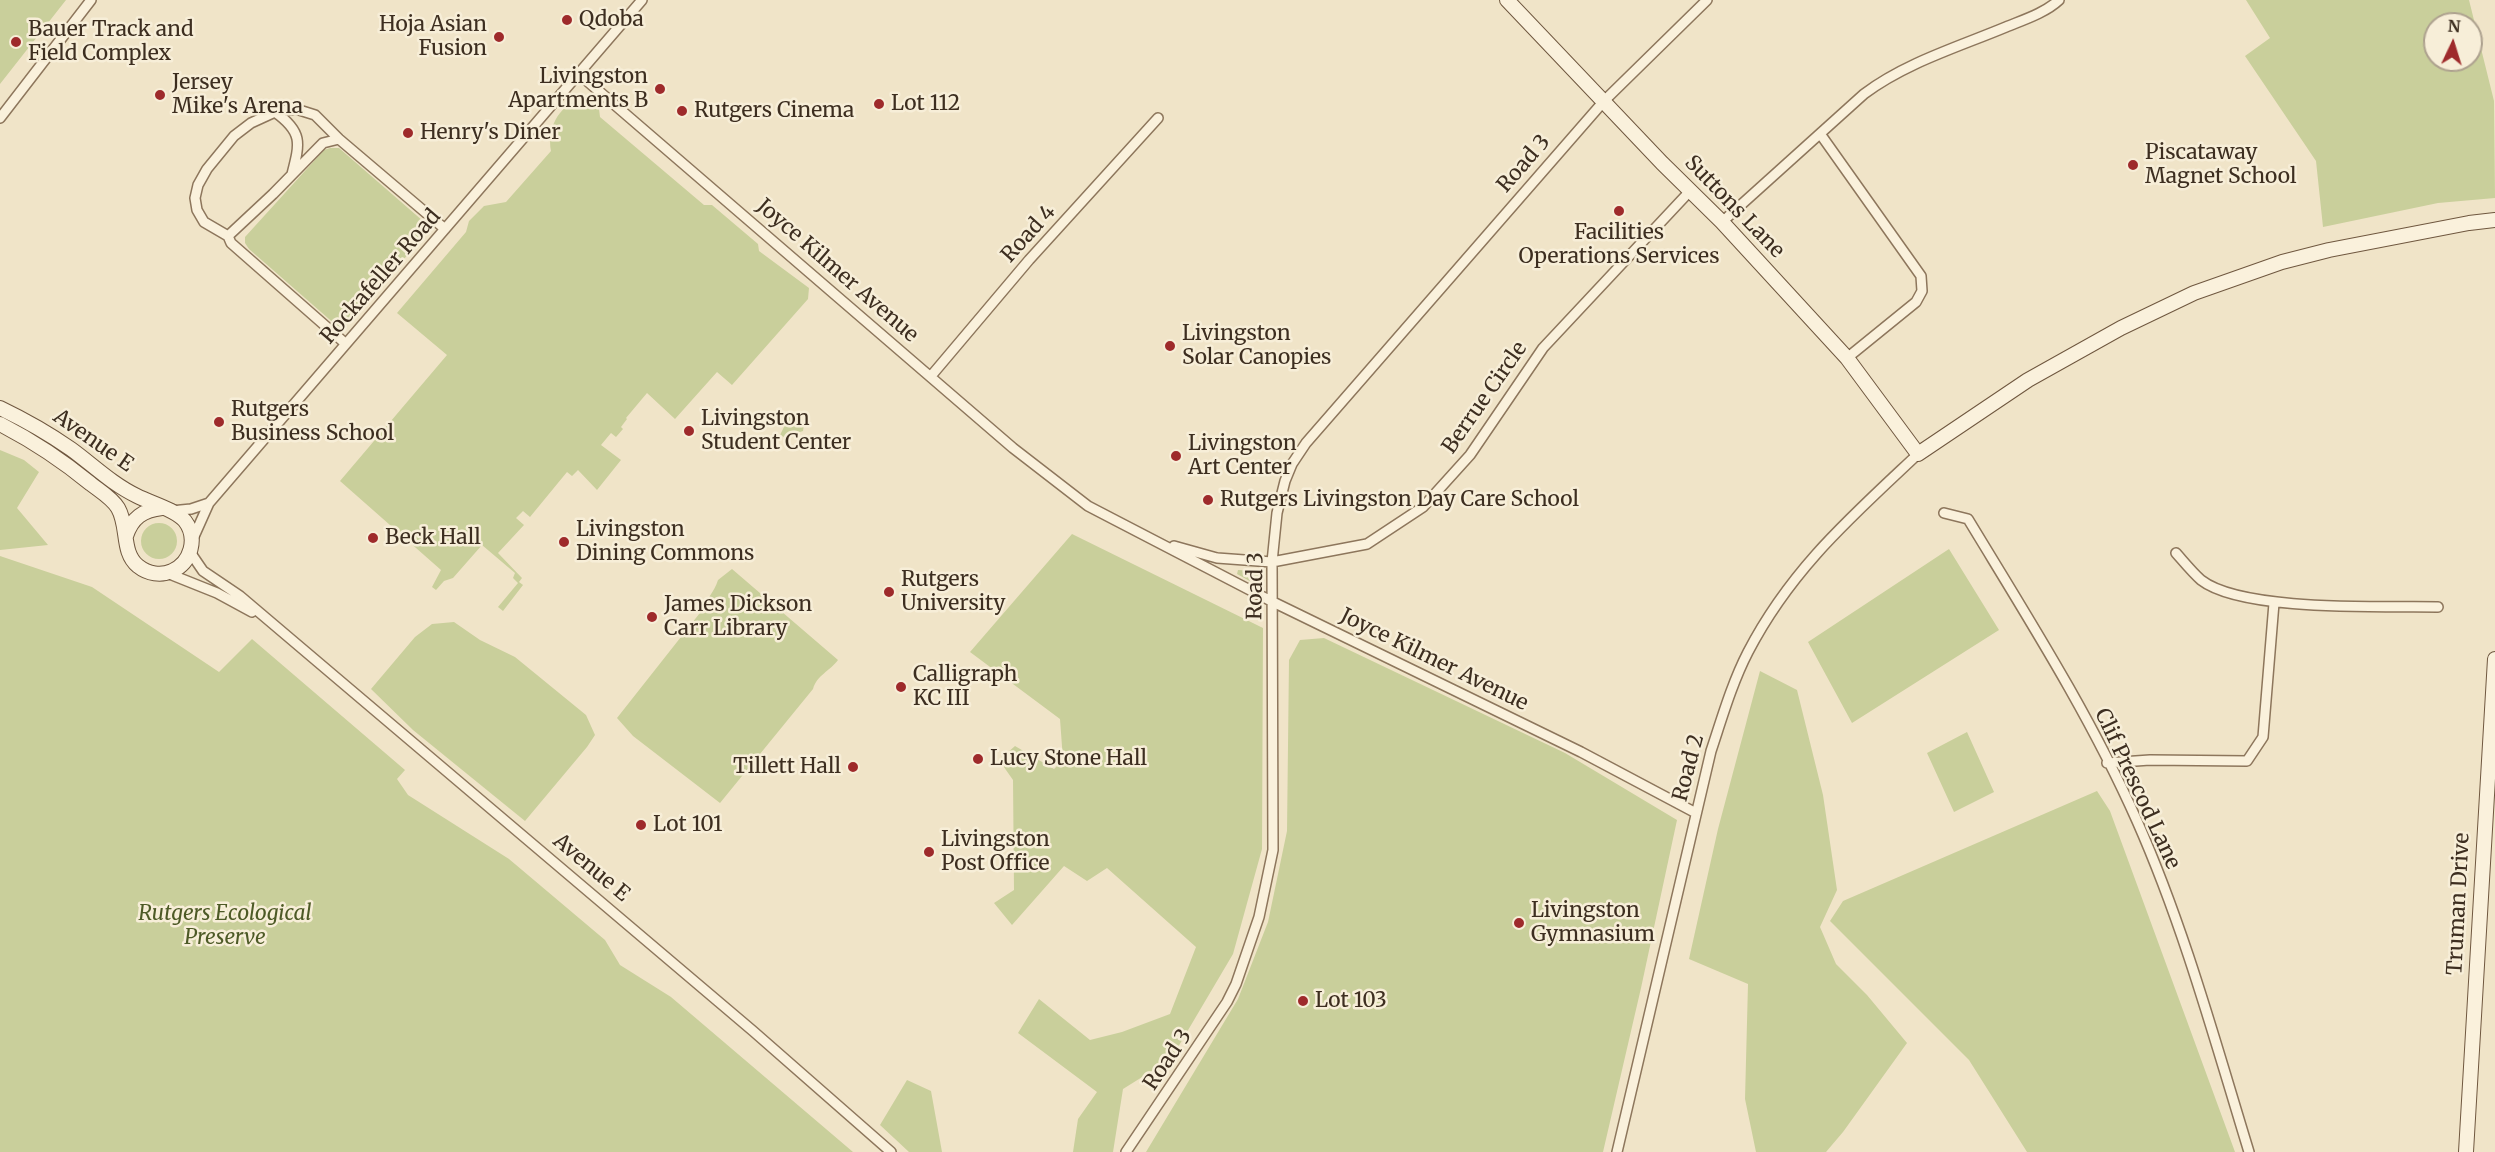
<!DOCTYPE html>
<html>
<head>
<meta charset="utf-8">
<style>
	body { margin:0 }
	#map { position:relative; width:2495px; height:1152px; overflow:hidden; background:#f0e4c8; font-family:Merriweather,serif }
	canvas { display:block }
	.north { position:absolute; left:2423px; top:12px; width:60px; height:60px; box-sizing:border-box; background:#f7eed8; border:2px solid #ada18e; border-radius:50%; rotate:4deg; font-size:16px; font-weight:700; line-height:24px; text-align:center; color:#3d2e20 }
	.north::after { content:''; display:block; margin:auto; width:21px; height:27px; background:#9e2a2b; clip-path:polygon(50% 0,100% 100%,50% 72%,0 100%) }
</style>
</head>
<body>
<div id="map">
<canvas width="2495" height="1152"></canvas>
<div class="north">N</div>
</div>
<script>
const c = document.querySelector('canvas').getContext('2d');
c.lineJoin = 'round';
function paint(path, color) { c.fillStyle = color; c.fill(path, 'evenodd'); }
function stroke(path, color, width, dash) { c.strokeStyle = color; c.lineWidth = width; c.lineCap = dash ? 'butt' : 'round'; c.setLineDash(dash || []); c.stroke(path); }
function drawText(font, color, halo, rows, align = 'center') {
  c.font = font + ' Merriweather,serif'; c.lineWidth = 5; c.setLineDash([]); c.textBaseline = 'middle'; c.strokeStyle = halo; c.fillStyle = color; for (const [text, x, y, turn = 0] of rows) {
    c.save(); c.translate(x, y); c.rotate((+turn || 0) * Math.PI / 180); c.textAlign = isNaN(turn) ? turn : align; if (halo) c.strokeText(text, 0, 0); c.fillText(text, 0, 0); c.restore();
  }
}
const green = new Path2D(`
	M0,0H66L0,84Z
	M2246,0H2469L2494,101L2495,198L2438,203L2323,227L2316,161L2245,56L2270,38ZM2435,24H2471V60H2435Z
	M579,99L589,100L599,109L600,117L704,205H712L758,244L759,251L809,288L808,299L732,385L717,372L675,419L647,393L626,418L627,419L621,427L623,429L616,437L611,433L601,445L621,460L597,490L578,470L572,476L567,472L530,517L523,511L516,518L524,525L498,553L522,578L519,582L523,585L503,611L498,607L518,583L513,578L515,573L482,545L453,578L444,581L436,590L432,587L441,570L340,481L447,355L397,313L466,232L469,221L484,206L506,202L551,151C547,129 558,107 579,99Z
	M330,148H339L431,228L345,327L337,326L249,249L245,243V237L324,150Z
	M791,413L804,425L803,431L784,437L780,435Z
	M0,450L24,460L39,472L17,508L48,545L0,550Z
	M141 541a18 18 0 1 1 36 0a18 18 0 1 1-36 0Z
	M1072,534L1263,628L1262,849L1233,954L1171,1059L1123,1089L1113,1152H1073L1078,1119L1097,1092L1018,1033L1039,999L1090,1040L1122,1032L1170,1014L1196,947L1107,868L1087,881L1064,866L1012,925L994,903L1014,890L1013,780L999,760L1015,746L1054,769L1063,760L1060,719L970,652Z
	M1949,549L1999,630L1852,723L1808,642Z
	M0,556L92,587L219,672L252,639L405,770L397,779L408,795L509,859L605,940L620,965L671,997L853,1152H0Z
	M732,569L838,660C830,671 817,675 813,689L720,803L633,736L617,718L703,609C707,597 714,593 718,580Z
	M1238,570L1257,571L1261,574V578L1255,584L1237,574Z
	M454,622L480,640L515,657L586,715L595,735L587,747L525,821L413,730L371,689L415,637L432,624Z
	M1324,638L1565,753L1677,820L1641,988L1603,1152H1146L1238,999L1268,922L1287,831L1289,660L1300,640Z
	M1760,671L1797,690L1823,795L1837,890L1820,927L1836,964L1867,995L1907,1043L1843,1132L1826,1152H1756L1745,1099L1748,984L1689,959L1718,829Z
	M1967,732L1994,792L1954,812L1927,753Z
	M2097,791L2110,811L2235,1152H2027L1969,1060L1830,921L1843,901Z
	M907,1080L931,1091L942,1152H909L880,1125Z`);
const street = new Path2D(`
	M579,74L1013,448L1088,506L1113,519L1273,602L1581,752L1696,813
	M275,112C303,132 300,143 292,174
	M0,118L91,0
	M1821,135L1921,276L1922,291L1916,302L1847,358
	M1722,222L1864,94C1905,63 1958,47 2006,27C2023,20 2045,13 2059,0
	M228,236L273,194L323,143L339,139
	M346,344L231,243L228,236L204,222L197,210L195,198L198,185L207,169L234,136L251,123L275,112L296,109L315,115L339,139L445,229
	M931,376L1029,260L1158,118
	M171,511L191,509L209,503
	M1944,513L1968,519C2028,618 2090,715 2137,821C2184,927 2215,1041 2249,1152
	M192,541L209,503L642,0
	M1174,546L1217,558L1272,562L1367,544L1423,507L1470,455L1543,348L1690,191
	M190,552L203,571L240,596L753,1031L891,1152
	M2176,553C2184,562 2192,572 2201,580C2242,612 2384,606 2438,607
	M167,573L217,593L252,612
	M2107,763L2150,760L2247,761L2263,737L2274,603
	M1126,1152L1227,1002L1236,984L1259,917L1273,850L1272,562L1277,513L1285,481L1292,464L1306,443L1604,101L1707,0
	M1617,1152L1711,751C1722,718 1732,683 1748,652C1791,569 1851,517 1918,454`);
const secondary = new Path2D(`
	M1507,0L1662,163L1722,222L1847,358L1918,454L2028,380L2121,328L2194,293L2282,262L2329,250L2469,223L2495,220
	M0,408C25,420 48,433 71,449C93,465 112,484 137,496C151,503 176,510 185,521C198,538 191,563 172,571C161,576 148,574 138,566C121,552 129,527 118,508C112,498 100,491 91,484C63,461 33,441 0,424
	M126,536C132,518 143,510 162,508
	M2466,1152L2495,659`);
const markers = [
	[567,20,6,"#9e2a2b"],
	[499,37,6,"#9e2a2b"],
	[16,42,6,"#9e2a2b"],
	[660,89,6,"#9e2a2b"],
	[160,95,6,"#9e2a2b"],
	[879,104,6,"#9e2a2b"],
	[682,111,6,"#9e2a2b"],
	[408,133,6,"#9e2a2b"],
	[2133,165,6,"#9e2a2b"],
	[1619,211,6,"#9e2a2b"],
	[1170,346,6,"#9e2a2b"],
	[219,422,6,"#9e2a2b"],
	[689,431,6,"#9e2a2b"],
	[1176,456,6,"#9e2a2b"],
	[1208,500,6,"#9e2a2b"],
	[373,538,6,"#9e2a2b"],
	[564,542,6,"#9e2a2b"],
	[889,592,6,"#9e2a2b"],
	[652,617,6,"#9e2a2b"],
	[901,687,6,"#9e2a2b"],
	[978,759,6,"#9e2a2b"],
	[853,767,6,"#9e2a2b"],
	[641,825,6,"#9e2a2b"],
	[929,852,6,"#9e2a2b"],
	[1519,923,6,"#9e2a2b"],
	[1303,1001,6,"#9e2a2b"]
];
const poiNames = [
	["Qdoba",579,20],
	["Hoja Asian",487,25,"right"],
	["Fusion",487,49,"right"],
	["Bauer Track and",28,30],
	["Field Complex",28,54],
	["Livingston",648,77,"right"],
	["Apartments B",648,101,"right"],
	["Jersey",172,83],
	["Mike's Arena",172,107],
	["Lot 112",891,104],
	["Rutgers Cinema",694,111],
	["Henry's Diner",420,133],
	["Piscataway",2145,153],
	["Magnet School",2145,177],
	["Facilities",1619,233,"center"],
	["Operations Services",1619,257,"center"],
	["Livingston",1182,334],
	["Solar Canopies",1182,358],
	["Rutgers",231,410],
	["Business School",231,434],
	["Livingston",701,419],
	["Student Center",701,443],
	["Livingston",1188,444],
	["Art Center",1188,468],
	["Rutgers Livingston Day Care School",1220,500],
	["Livingston",576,530],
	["Dining Commons",576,554],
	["Beck Hall",385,538],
	["Rutgers",901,580],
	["University",901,604],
	["James Dickson",664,605],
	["Carr Library",664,629],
	["Calligraph",913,675],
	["KC III",913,699],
	["Lucy Stone Hall",990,759],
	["Tillett Hall",841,767,"right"],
	["Lot 101",653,825],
	["Livingston",941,840],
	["Post Office",941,864],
	["Livingston",1531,911],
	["Gymnasium",1531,935],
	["Lot 103",1315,1001]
];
const streetNames = [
	["Road 3",1524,164,-49],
	["Suttons Lane",1734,207,46],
	["Road 4",1029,234,-48],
	["Joyce Kilmer Avenue",837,271,41],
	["Rockafeller Road",381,277,-49],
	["Berrue Circle",1485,398,-55],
	["Avenue E",93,441,35],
	["Road 3",1256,586,-89],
	["Joyce Kilmer Avenue",1434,660,26],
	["Road 2",1689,768,-75],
	["Clif Prescod Lane",2137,789,65],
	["Avenue E",591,868,40],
	["Truman Drive",2459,904,-87],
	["Road 3",1168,1060,-56]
];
const parkNames = [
	["Rutgers Ecological",225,914],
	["Preserve",225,938]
];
paint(green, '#c9cf9b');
stroke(street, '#8d765c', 12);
stroke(secondary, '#6f573f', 16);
stroke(street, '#faf1dc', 9);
stroke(secondary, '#faf1dc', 14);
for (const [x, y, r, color] of markers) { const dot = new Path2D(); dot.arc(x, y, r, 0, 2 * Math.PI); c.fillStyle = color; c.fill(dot); stroke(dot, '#f7eed8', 2); }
drawText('21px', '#3d2e20', '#f7eed8', poiNames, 'left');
drawText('21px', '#3d2e20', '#f7eed8', streetNames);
drawText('italic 21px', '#4d5a26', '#f7eed8', parkNames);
</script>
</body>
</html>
